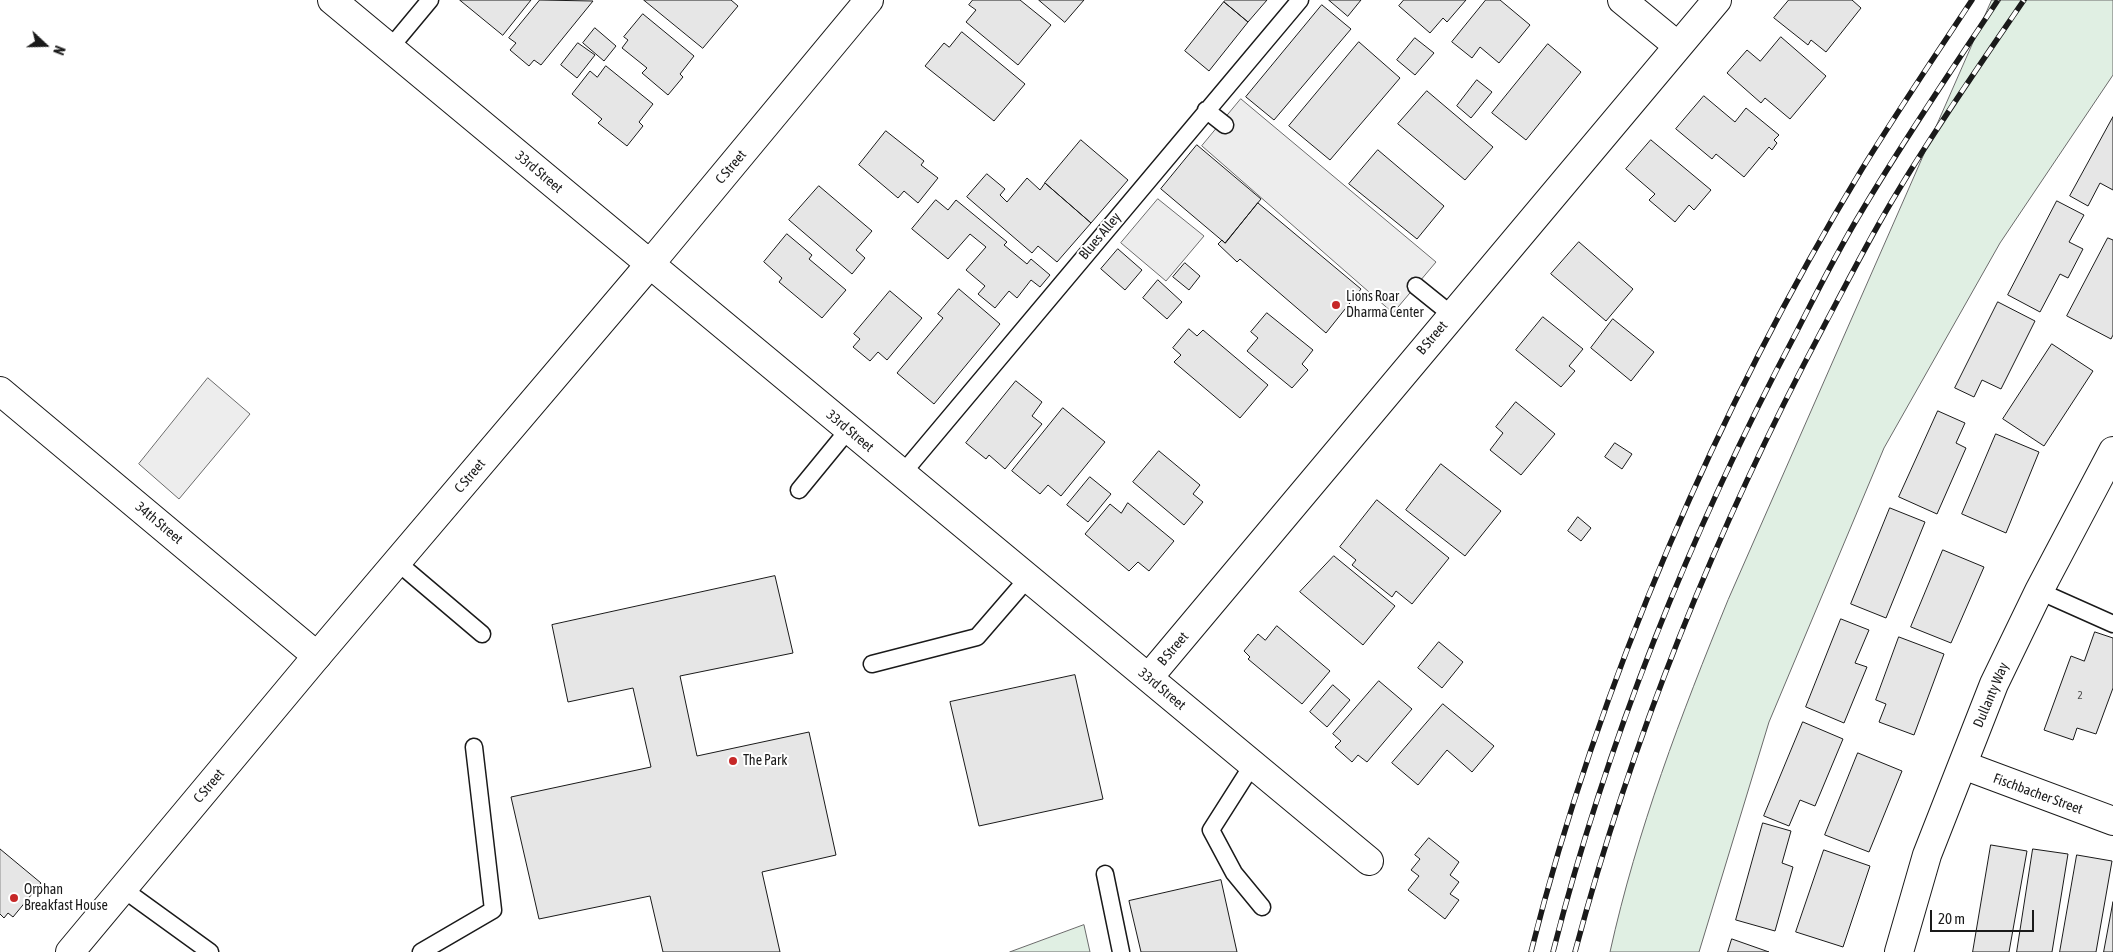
<!DOCTYPE html>
<html>
<head>
<meta charset="utf-8">
<style>
	body { margin:0 }
	#map { position:relative; width:2113px; height:952px; overflow:hidden; background:#fff; font-family:"Asap Condensed",sans-serif }
	canvas { display:block }
	.north { position:absolute; left:20px; top:20px; width:50px; height:50px; -webkit-text-stroke:4px #fff; paint-order:stroke; rotate:111deg; font-size:14px; font-weight:700; line-height:20px; text-align:center; color:#1a1a1a }
	.north::after { content:''; display:block; margin:auto; width:18px; height:22px; background:#1a1a1a; clip-path:polygon(50% 0,100% 100%,50% 72%,0 100%) }
	.scale { position:absolute; left:1930px; top:910px; width:104px; height:22px; box-sizing:border-box; border:2px solid #1a1a1a; border-top:0; padding-left:6px; font-size:15px; line-height:18px; white-space:nowrap; color:#1a1a1a; -webkit-text-stroke:4px #fff; paint-order:stroke }
</style>
</head>
<body>
<div id="map">
<canvas width="2113" height="952"></canvas>
<div class="north">N</div>
<div class="scale">20 m</div>
</div>
<script>
const c = document.querySelector('canvas').getContext('2d');
c.lineJoin = 'round';
function paint(path, color) { c.fillStyle = color; c.fill(path, 'evenodd'); }
function stroke(path, color, width, dash) { c.strokeStyle = color; c.lineWidth = width; c.lineCap = dash ? 'butt' : 'round'; c.setLineDash(dash || []); c.stroke(path); }
function drawText(font, color, halo, rows, align = 'center') {
  c.font = font + ' "Asap Condensed",sans-serif'; c.lineWidth = 4; c.setLineDash([]); c.textBaseline = 'middle'; c.strokeStyle = halo; c.fillStyle = color; for (const [text, x, y, turn = 0] of rows) {
    c.save(); c.translate(x, y); c.rotate((+turn || 0) * Math.PI / 180); c.textAlign = isNaN(turn) ? turn : align; if (halo) c.strokeText(text, 0, 0); c.fillText(text, 0, 0); c.restore();
  }
}
const green = new Path2D(`
	M1992,0H2113V75L2000,243L1884,448L1769,722L1699,952H1610C1637,830 1681,715 1728,600Z
	M1084,925L1090,952H1010Z`);
const parking = new Path2D(`
	M1241,99L1436,262L1393,313L1202,146Z
	M1158,199L1204,236L1166,281L1121,243Z
	M208,378L250,414L179,499L139,464Z`);
const building = new Path2D(`
	M460,0H531L503,35Z
	M540,0L593,1L541,65L534,60L529,66L510,50L516,43L509,38Z
	M644,0H731L738,6L703,48Z
	M973,0H1020L1051,25L1018,65L966,22L976,10L969,5Z
	M1039,0H1084L1065,22Z
	M1226,0H1267L1248,22L1224,2Z
	M1329,0H1361L1348,16Z
	M1404,0H1466L1447,22L1443,18L1430,33L1399,6Z
	M1486,0H1500L1530,25L1499,63L1480,47L1472,58L1452,42Z
	M1789,0H1852L1861,8L1826,52L1811,40L1808,45L1774,18Z
	M1224,2L1248,22L1209,71L1185,51Z
	M1322,5L1351,29L1274,120L1246,97Z
	M643,14L694,56L680,74L683,77L668,95L642,73L647,68L622,48L628,40L624,37Z
	M595,28L616,46L604,61L583,43Z
	M962,32L1025,84L994,121L925,66L944,43L949,47Z
	M1781,37L1826,76L1790,119L1765,98L1761,103L1727,73L1747,50L1760,61Z
	M1415,38L1434,53L1415,75L1397,60Z
	M1359,42L1400,78L1330,160L1289,126Z
	M578,43L595,55L577,78L561,65Z
	M1548,44L1581,72L1526,140L1492,113Z
	M606,66L653,104L639,122L643,126L627,146L598,123L602,119L572,94L590,71L597,77Z
	M1477,80L1492,92L1471,118L1457,106Z
	M1427,91L1493,147L1465,180L1398,124Z
	M1704,96L1735,122L1746,108L1779,135L1774,140L1777,143L1772,150L1769,147L1744,177L1716,154L1712,159L1676,129Z
	M2113,117V190L2100,183L2088,206L2070,196Z
	M886,131L924,161L921,165L938,178L918,203L904,191L898,198L859,165Z
	M1081,140L1128,180L1091,223L1045,183Z
	M1651,140L1711,190L1694,210L1689,205L1675,222L1649,200L1655,194L1626,169Z
	M1197,145L1261,199L1225,243L1161,189Z
	M1378,150L1444,206L1417,239L1349,184Z
	M987,174L1005,189L1000,195L1007,202L1027,178L1040,190L1045,183L1091,223L1057,262L1038,246L1032,253L967,197Z
	M819,186L872,231L856,250L865,258L852,274L789,220Z
	M936,200L948,210L956,200L1007,242L1004,245L1027,264L1031,259L1050,275L1040,287L1031,280L1017,298L1009,291L995,308L978,294L985,286L966,270L986,247L970,234L948,259L912,229Z
	M2057,201L2084,215L2069,242L2083,249L2068,278L2060,274L2040,312L2008,295Z
	M1258,203L1361,289L1326,333L1240,259L1237,262L1218,244L1222,240L1225,243Z
	M787,234L812,255L809,259L846,290L822,318L779,282L782,278L764,262Z
	M2108,238L2113,240V335L2111,339L2067,316Z
	M1579,242L1633,289L1606,321L1551,274Z
	M1118,249L1142,270L1125,290L1101,269Z
	M1185,263L1200,276L1189,290L1173,277Z
	M1158,280L1182,302L1167,319L1143,298Z
	M959,289L1000,324L934,404L897,373L943,318L938,314Z
	M890,291L922,318L887,360L878,352L870,361L853,347L860,339L854,334Z
	M1998,302L2035,321L2001,389L1982,380L1974,397L1955,388Z
	M1267,313L1313,350L1302,364L1308,370L1292,388L1247,351L1258,338L1251,332Z
	M1543,317L1583,349L1569,366L1575,371L1561,387L1516,350Z
	M1613,319L1654,352L1631,381L1591,348Z
	M1189,329L1197,336L1203,330L1268,385L1240,418L1174,362L1181,355L1173,348Z
	M2052,344L2093,371L2044,446L2003,419Z
	M1016,381L1042,402L1032,416L1042,424L1005,469L989,455L986,459L966,443Z
	M1516,402L1555,434L1521,475L1490,450L1503,433L1496,427Z
	M1063,408L1105,442L1061,496L1048,485L1040,494L1012,471Z
	M1938,411L1965,423L1956,443L1966,448L1937,514L1899,497Z
	M1996,434L2039,452L2006,533L1962,514Z
	M1615,443L1632,454L1622,469L1605,457Z
	M1159,451L1200,485L1193,494L1203,502L1184,525L1133,482Z
	M1441,464L1501,511L1465,556L1406,510Z
	M1090,477L1111,494L1088,522L1067,505Z
	M1377,500L1449,558L1412,604L1396,591L1392,597L1352,565L1356,560L1340,547Z
	M1128,503L1174,541L1149,571L1138,562L1129,571L1085,534L1110,504L1121,513Z
	M1890,508L1925,522L1886,618L1851,604Z
	M1578,517L1591,528L1581,541L1568,531Z
	M1943,550L1984,567L1951,643L1911,627Z
	M1334,556L1395,606L1363,645L1300,592Z
	M775,576L793,653L680,676L697,756L809,732L836,855L762,872L780,952H663L650,896L539,919L511,797L651,767L633,688L568,702L552,625Z
	M1841,619L1869,630L1855,663L1867,667L1844,723L1806,707Z
	M1277,626L1330,671L1302,704L1248,659L1250,657L1244,651L1258,634L1265,640Z
	M2095,632L2113,638V688L2096,734L2077,728L2073,740L2044,730L2071,656L2084,661Z
	M1899,637L1944,654L1914,735L1879,722L1886,704L1876,700Z
	M1439,642L1463,662L1442,688L1418,668Z
	M1075,675L1103,799L979,826L950,702Z
	M1379,681L1412,709L1367,762L1358,755L1352,762L1335,747L1341,741L1333,734Z
	M1333,685L1350,700L1327,727L1310,712Z
	M1443,704L1494,746L1472,772L1447,750L1418,785L1392,763Z
	M1803,722L1843,739L1815,806L1800,800L1789,826L1764,816Z
	M1858,753L1902,771L1869,852L1825,835Z
	M1763,823L1791,831L1782,863L1793,867L1775,931L1736,920Z
	M1429,838L1459,862L1450,875L1459,882L1450,894L1459,900L1445,919L1408,890L1419,876L1411,870L1420,859L1415,855Z
	M1991,845L2027,851L2009,952H1973Z
	M0,849L41,883L13,917L8,913L4,918L0,914Z
	M2033,849L2068,854L2052,952H2017Z
	M1824,850L1870,866L1843,947L1796,932Z
	M2077,855L2112,861L2096,952H2060Z
	M1221,880L1237,952H1141L1129,901Z
	M2113,902V952H2104Z
	M1732,939L1769,952H1728Z`);
const service = new Path2D(`
	M390,48L430,0
	M1206,110L1225,125
	M1416,286L1452,315
	M902,474L1300,0
	M799,490L849,429
	M397,562L482,634
	M2039,591L2113,624
	M872,664L977,637L1028,578
	M1253,764L1211,830L1234,873L1262,907
	M1105,874L1121,952
	M123,889L210,952
	M421,952L493,910L474,747`);
const minor = new Path2D(`
	M332,0L1369,861
	M1622,0L1678,46
	M650,264L869,0
	M0,391L317,656
	M1149,677L1717,0
	M1963,765L2113,821
	M1899,952L1927,855L1994,684L2039,591L2113,451`);
const tertiary = new Path2D(`
	M70,952L317,656L650,264`);
const rail = new Path2D(`
	M1531,952C1599,682 1718,407 1862,169C1897,112 1935,56 1972,0
	M1553,952C1608,737 1693,527 1797,331C1817,292 1837,252 1860,214C1903,141 1951,71 1998,0
	M1575,952C1633,734 1718,525 1824,326C1848,281 1871,235 1898,191C1937,126 1981,63 2024,0`);
const markers = [
	[1336,305,5,"#c62828"],
	[733,761,5,"#c62828"],
	[14,898,5,"#c62828"]
];
const numberNames = [
	["2",2080,696]
];
const streetNames = [
	["C Street",731,167,-50],
	["33rd Street",539,172,40],
	["Blues Alley",1100,236,-50],
	["B Street",1432,338,-50],
	["33rd Street",850,431,40],
	["C Street",470,476,-50],
	["34th Street",159,523,40],
	["B Street",1173,649,-50],
	["33rd Street",1162,689,40],
	["Dullanty Way",1991,695,-67],
	["C Street",209,786,-50],
	["Fischbacher Street",2038,794,20]
];
const poiNames = [
	["Lions Roar",1346,297],
	["Dharma Center",1346,313],
	["The Park",743,761],
	["Orphan",24,890],
	["Breakfast House",24,906]
];
paint(green, '#e0efe3');
stroke(green, '#6a6a6a', 1);
paint(parking, '#ededed');
stroke(parking, '#6a6a6a', 1);
paint(building, '#e6e6e6');
stroke(building, '#1a1a1a', 1);
stroke(service, '#1a1a1a', 19);
stroke(minor, '#1a1a1a', 30);
stroke(tertiary, '#1a1a1a', 30);
stroke(service, '#fff', 16);
stroke(minor, '#fff', 28);
stroke(tertiary, '#fff', 28);
stroke(rail, '#1a1a1a', 5.5);
stroke(rail, '#fff', 4, [11]);
for (const [x, y, r, color] of markers) { const dot = new Path2D(); dot.arc(x, y, r, 0, 2 * Math.PI); c.fillStyle = color; c.fill(dot); stroke(dot, '#fff', 2); }
drawText('11px', '#4d4d4d', null, numberNames);
drawText('14px', '#1a1a1a', '#fff', streetNames);
drawText('14px', '#1a1a1a', '#fff', poiNames, 'left');
</script>
</body>
</html>
